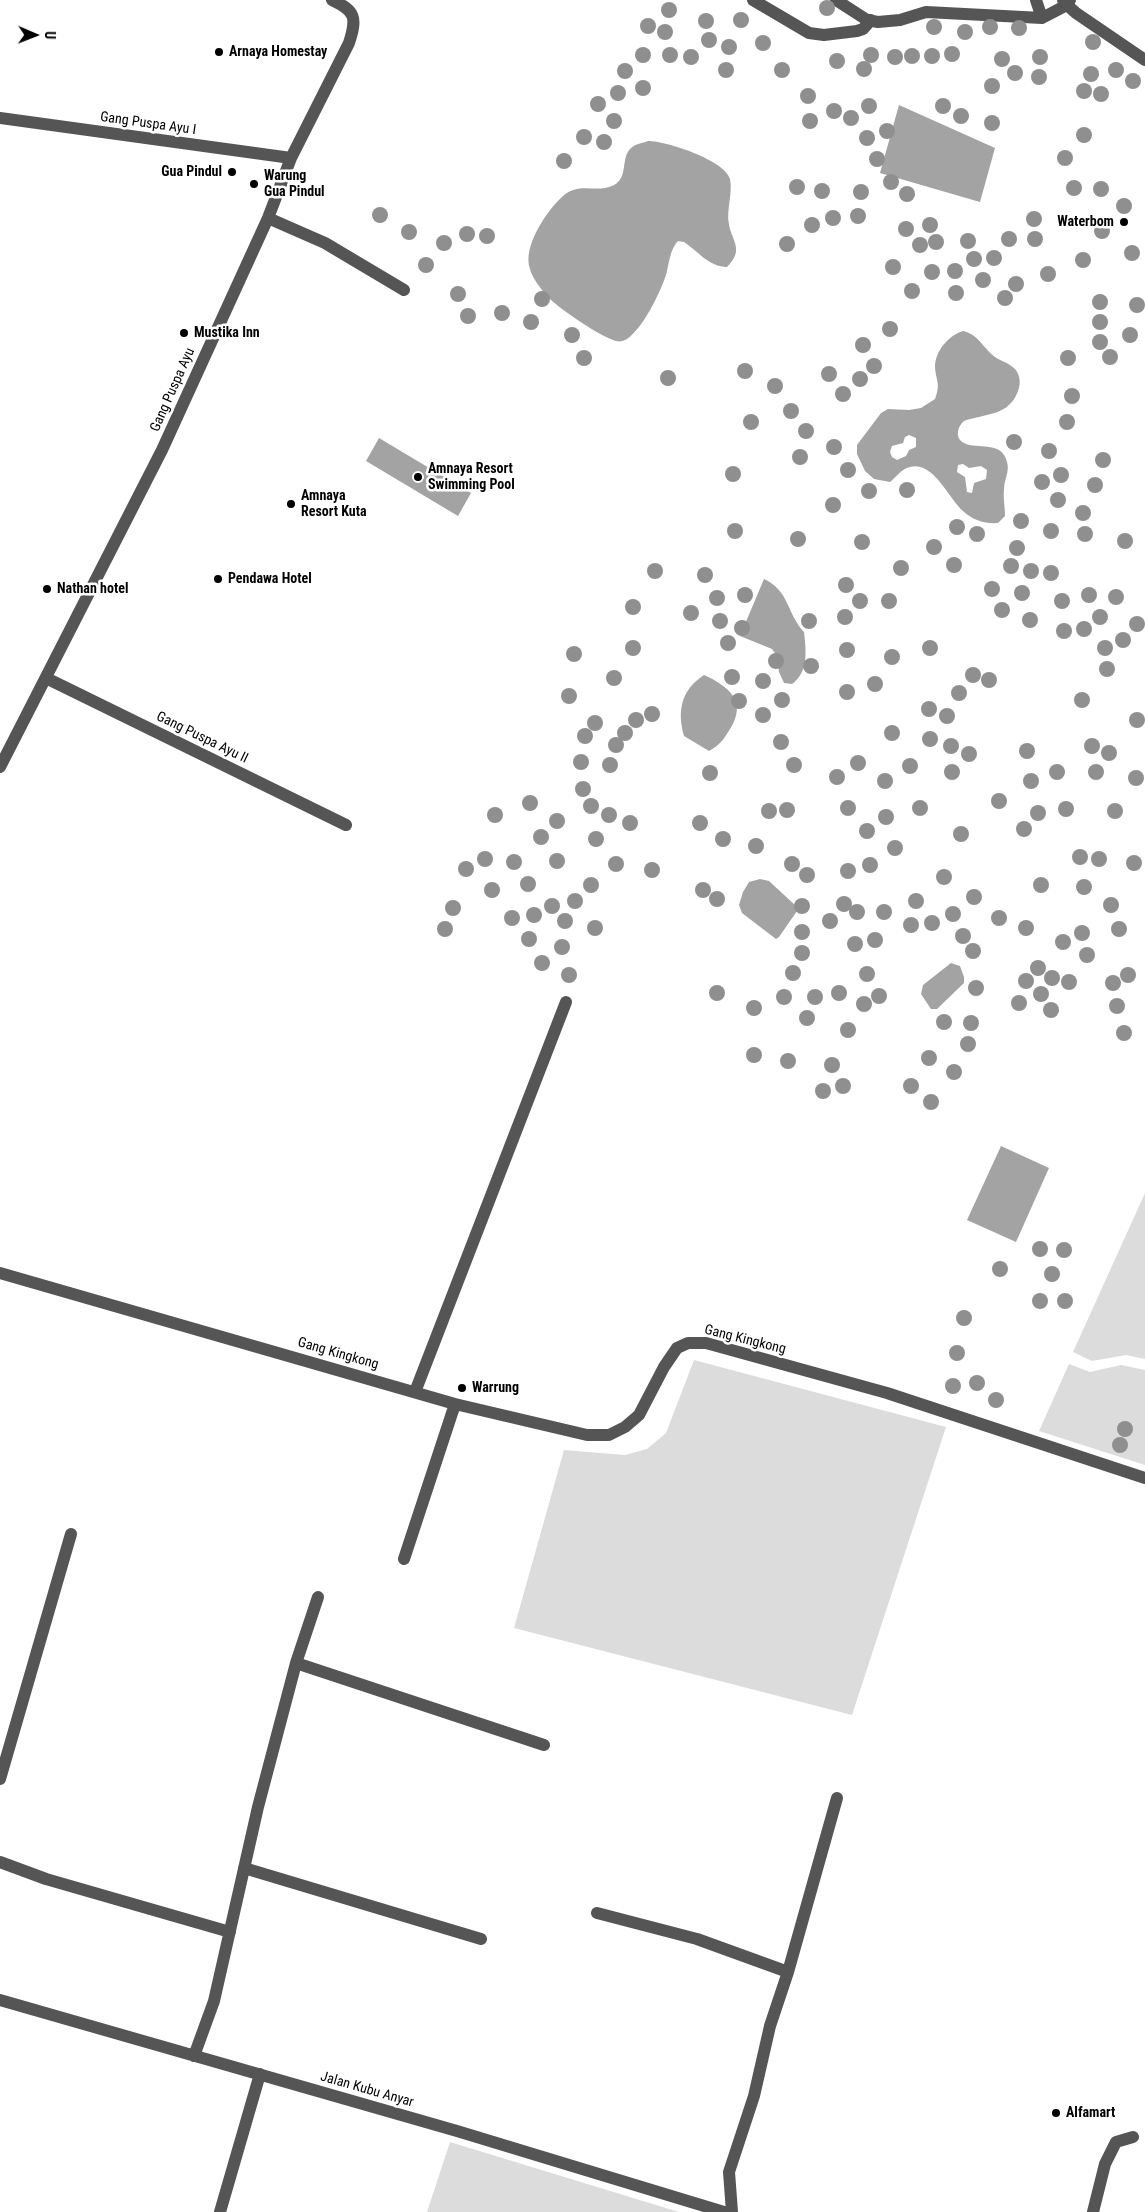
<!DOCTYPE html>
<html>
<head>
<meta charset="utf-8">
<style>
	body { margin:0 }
	#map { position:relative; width:1145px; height:2212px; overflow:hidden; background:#fff; font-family:"Roboto Condensed",sans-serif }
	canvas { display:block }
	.north { position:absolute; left:10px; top:10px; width:50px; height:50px; -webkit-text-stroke:4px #fff; paint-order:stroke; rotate:91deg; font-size:14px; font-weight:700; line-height:20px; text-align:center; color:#000 }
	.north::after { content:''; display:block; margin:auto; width:18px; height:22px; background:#000; clip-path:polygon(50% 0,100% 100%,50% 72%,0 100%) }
</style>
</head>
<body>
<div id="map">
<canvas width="1145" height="2212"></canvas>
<div class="north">U</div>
</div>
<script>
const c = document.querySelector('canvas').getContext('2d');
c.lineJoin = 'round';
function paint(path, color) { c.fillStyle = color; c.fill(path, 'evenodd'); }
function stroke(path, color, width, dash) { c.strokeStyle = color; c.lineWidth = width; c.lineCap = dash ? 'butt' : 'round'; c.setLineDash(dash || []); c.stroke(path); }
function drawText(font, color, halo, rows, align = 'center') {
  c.font = font + ' "Roboto Condensed",sans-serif'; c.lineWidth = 5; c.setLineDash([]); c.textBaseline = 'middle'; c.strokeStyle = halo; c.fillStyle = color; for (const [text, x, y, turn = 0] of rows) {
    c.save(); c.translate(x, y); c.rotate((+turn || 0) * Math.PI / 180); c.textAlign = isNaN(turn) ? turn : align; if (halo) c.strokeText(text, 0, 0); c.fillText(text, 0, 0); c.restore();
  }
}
const green = new Path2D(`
	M1145,1193V1359L1126,1355L1092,1361L1073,1352Z
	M694,1360L946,1427L852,1715L514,1628L564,1450L625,1455L647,1449L666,1433Z
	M1069,1364L1090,1372L1121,1365L1145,1370V1465L1039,1431Z
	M450,2142L679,2212H427Z`);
const water = new Path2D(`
	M899,105L995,148L980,202L880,173Z
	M648,141C666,141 725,160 730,179C733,193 726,210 729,225C733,243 744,250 727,267C709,267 698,251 684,242L678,241C670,249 669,264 666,275C660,293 643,328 627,339C623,341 620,342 616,341C602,338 555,306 546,295C540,288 532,277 530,269C522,247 547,210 563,196C579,181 598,194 614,185C629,177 620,158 631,148C635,144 643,143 648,141Z
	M963,331C979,335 982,347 995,357C1001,361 1009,363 1015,369C1020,375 1021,383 1018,391C1009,416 987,413 964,421C958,426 954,438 964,443C978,450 1002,440 1007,462C1010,471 1004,480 1004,489C1003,498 1005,506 1005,516L998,523C985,524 972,520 963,511C948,498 931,455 905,469C899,472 895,478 890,482L874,479L865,471L857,454V445L881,413L888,409L909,410L921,408L935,399C941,383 936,382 935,367C935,351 949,335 963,331ZM909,435L916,438V447L909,450L906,456L897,460L892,457L890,452L892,446L903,443L905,437ZM963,464L969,468L981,466L987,470L986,479L974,483L972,493L967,492L965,477L957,472L958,465Z
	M379,438L471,493L458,516L366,461Z
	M764,579C789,590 787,614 804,632C806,650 809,672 792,684L784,683L779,672L777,656L772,649L740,636Z
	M704,675C728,686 748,701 730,729C724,739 720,745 709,751L684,736C677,711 681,690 704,675Z
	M760,879L769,881L796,906L797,911L779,937L776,939L742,913L739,905L743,892L749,882Z
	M951,963L960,966L964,977V983L937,1009H931L921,994L923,985Z
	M1001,1146L1049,1168L1016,1242L967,1220Z`);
const minor = new Path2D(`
	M753,0L809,33L824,35L857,31L863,29L871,20
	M836,0L867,20L878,22L900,20L926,12L1042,18L1067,5L1063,0
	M1036,0L1042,18
	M1070,0L1067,5L1076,13L1145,60
	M0,118L291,158
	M268,218L325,243L404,290
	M46,678L346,825
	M0,767L162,450L268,218L291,158L349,43C357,18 356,11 332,0
	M0,1273L455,1404L587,1435H609L625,1427L639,1415L664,1367L677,1348L688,1343H706L887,1393L1145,1478
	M415,1392L566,1002
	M404,1559L455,1404
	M296,1663L544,1745
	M0,1779L71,1534
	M0,1862L46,1879L230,1932
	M244,1868L481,1939
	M597,1913L697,1939L788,1972L770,2026L754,2096L729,2172L732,2212
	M788,1972L837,1798
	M0,2000L457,2131L724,2212
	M194,2056L214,2001L258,1807L296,1663L318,1597
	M220,2212L260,2074
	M1093,2212L1105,2164L1116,2142L1133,2137`);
const trees = [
	[827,8],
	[669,10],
	[741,20],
	[706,21],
	[648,26],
	[934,27],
	[990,27],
	[1019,28],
	[665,32],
	[965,32],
	[709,40],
	[1093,42],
	[763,43],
	[729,47],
	[952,54],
	[643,55],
	[670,55],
	[871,55],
	[912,56],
	[932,56],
	[691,57],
	[895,57],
	[1040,57],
	[1002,59],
	[837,61],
	[864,69],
	[726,70],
	[782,70],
	[1116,70],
	[625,71],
	[1015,73],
	[1091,74],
	[1039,77],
	[1133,81],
	[992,86],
	[643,88],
	[1084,91],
	[618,93],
	[1101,94],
	[808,96],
	[598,104],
	[869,106],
	[943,106],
	[834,111],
	[961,116],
	[851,118],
	[614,121],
	[810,121],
	[992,123],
	[887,131],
	[1084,135],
	[584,137],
	[867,138],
	[604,142],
	[1065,158],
	[877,159],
	[564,161],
	[891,182],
	[797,187],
	[1074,188],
	[1101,189],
	[822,191],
	[861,192],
	[907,194],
	[1124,206],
	[380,215],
	[858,216],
	[833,218],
	[1034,219],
	[812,225],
	[930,225],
	[906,229],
	[1102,231],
	[409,232],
	[467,234],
	[487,236],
	[1009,239],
	[1035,239],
	[968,241],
	[936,242],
	[444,243],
	[787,244],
	[920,245],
	[1132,253],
	[994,258],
	[974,259],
	[1083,260],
	[426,265],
	[893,267],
	[955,271],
	[932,272],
	[1048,274],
	[983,280],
	[1016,284],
	[912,291],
	[956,293],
	[458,294],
	[1005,298],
	[542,299],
	[1100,302],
	[1137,305],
	[502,313],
	[468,316],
	[531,322],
	[1100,322],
	[890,329],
	[572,335],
	[1130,335],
	[1100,342],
	[863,345],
	[1110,357],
	[584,358],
	[1068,358],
	[874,366],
	[745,371],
	[829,374],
	[668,378],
	[860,379],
	[775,386],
	[843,394],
	[1072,396],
	[791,411],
	[751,422],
	[1067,422],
	[806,431],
	[1014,442],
	[834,447],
	[1049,451],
	[800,457],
	[1103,460],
	[848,470],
	[733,474],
	[1061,475],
	[1042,482],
	[1095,485],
	[907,490],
	[869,491],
	[1058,500],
	[833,505],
	[1083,513],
	[1021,521],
	[957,527],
	[735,531],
	[1051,531],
	[977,534],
	[1085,534],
	[798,539],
	[1125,541],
	[862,542],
	[934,547],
	[1017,548],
	[954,565],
	[1011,566],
	[901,568],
	[655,571],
	[1031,571],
	[1051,573],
	[705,575],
	[846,585],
	[992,589],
	[1022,593],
	[745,595],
	[1089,595],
	[1116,597],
	[717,598],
	[860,601],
	[889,601],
	[1062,601],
	[633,607],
	[1002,610],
	[691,613],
	[845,617],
	[1100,617],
	[1030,620],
	[720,621],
	[809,621],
	[1137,624],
	[742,628],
	[1084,629],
	[1064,631],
	[1123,640],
	[728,643],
	[633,648],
	[930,648],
	[1105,648],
	[847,650],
	[574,654],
	[892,657],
	[776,661],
	[811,666],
	[1107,669],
	[973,675],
	[732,677],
	[614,678],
	[989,680],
	[763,681],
	[875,684],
	[847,692],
	[959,693],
	[569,696],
	[782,700],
	[1082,700],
	[739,701],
	[929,709],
	[652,714],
	[763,715],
	[947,716],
	[636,720],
	[1137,720],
	[595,723],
	[625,733],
	[892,733],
	[585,736],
	[930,739],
	[781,742],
	[616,745],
	[951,746],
	[1092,746],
	[1027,751],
	[1109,753],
	[969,754],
	[581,762],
	[858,763],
	[610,765],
	[794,765],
	[910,766],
	[952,772],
	[1057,772],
	[1096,772],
	[710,773],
	[837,777],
	[1136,778],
	[885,781],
	[1031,781],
	[583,789],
	[999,801],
	[530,803],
	[591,806],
	[848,808],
	[920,808],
	[1066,809],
	[787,810],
	[769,811],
	[1115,811],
	[1038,813],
	[495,815],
	[609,815],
	[886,817],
	[557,821],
	[630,823],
	[700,823],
	[1024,829],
	[867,831],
	[961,834],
	[541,837],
	[596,839],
	[723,839],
	[756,846],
	[895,848],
	[1080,857],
	[485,859],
	[1099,859],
	[557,861],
	[514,862],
	[1134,863],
	[616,864],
	[792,864],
	[870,865],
	[466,869],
	[652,870],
	[848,871],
	[807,875],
	[944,877],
	[528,884],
	[591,885],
	[1041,885],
	[1084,887],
	[492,890],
	[703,890],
	[974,897],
	[717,899],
	[575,901],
	[916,901],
	[844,904],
	[1111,905],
	[552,906],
	[802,906],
	[453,908],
	[857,912],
	[884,912],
	[953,914],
	[534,915],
	[512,918],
	[999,918],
	[565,921],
	[830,921],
	[932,923],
	[911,925],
	[595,928],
	[1026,928],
	[445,929],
	[1119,929],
	[802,932],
	[1082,933],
	[963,936],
	[529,939],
	[875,940],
	[1063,942],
	[855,944],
	[562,947],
	[973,951],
	[802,953],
	[1087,955],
	[542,963],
	[1038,968],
	[793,973],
	[867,974],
	[569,975],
	[1128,975],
	[1052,978],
	[1026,981],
	[1069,982],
	[1113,983],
	[976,988],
	[717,993],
	[839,993],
	[1041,994],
	[879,996],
	[784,997],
	[815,997],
	[1019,1003],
	[864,1004],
	[1117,1006],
	[754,1008],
	[1051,1010],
	[807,1018],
	[944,1022],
	[971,1023],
	[848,1030],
	[1124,1033],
	[968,1044],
	[754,1055],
	[929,1058],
	[788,1061],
	[832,1065],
	[954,1072],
	[843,1086],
	[911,1086],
	[823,1091],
	[931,1102],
	[1040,1249],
	[1064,1250],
	[1000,1269],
	[1052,1274],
	[1040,1301],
	[1065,1301],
	[964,1318],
	[957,1353],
	[977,1383],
	[953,1386],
	[996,1400],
	[1125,1429],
	[1120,1445]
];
const markers = [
	[219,52,5,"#000"],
	[232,172,5,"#000"],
	[254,184,5,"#000"],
	[1124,222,5,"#000"],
	[184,333,5,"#000"],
	[418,477,5,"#000"],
	[291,504,5,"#000"],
	[218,579,5,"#000"],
	[47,589,5,"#000"],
	[462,1388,5,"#000"],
	[1056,2113,5,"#000"]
];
const poiNames = [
	["Arnaya Homestay",229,52],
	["Gua Pindul",222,172,"right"],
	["Warung",264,176],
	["Gua Pindul",264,192],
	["Waterbom",1114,222,"right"],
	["Mustika Inn",194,333],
	["Amnaya Resort",428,469],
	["Swimming Pool",428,485],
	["Amnaya",301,496],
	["Resort Kuta",301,512],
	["Pendawa Hotel",228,579],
	["Nathan hotel",57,589],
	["Warrung",472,1388],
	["Alfamart",1066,2113]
];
const streetNames = [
	["Gang Puspa Ayu I",148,124,8],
	["Gang Puspa Ayu",173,390,-66],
	["Gang Puspa Ayu II",202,738,26],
	["Gang Kingkong",745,1340,14],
	["Gang Kingkong",338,1354,16],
	["Jalan Kubu Anyar",367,2090,16]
];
paint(green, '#dcdcdc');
paint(water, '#a3a3a3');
stroke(minor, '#555', 12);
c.fillStyle = '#8f8f8f';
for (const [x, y] of trees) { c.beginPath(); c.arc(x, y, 8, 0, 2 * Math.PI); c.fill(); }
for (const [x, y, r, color] of markers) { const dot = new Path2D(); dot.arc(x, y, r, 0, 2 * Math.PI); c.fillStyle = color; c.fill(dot); stroke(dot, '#fff', 2); }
drawText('bold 14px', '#000', '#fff', poiNames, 'left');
drawText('14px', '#000', '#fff', streetNames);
</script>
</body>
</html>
